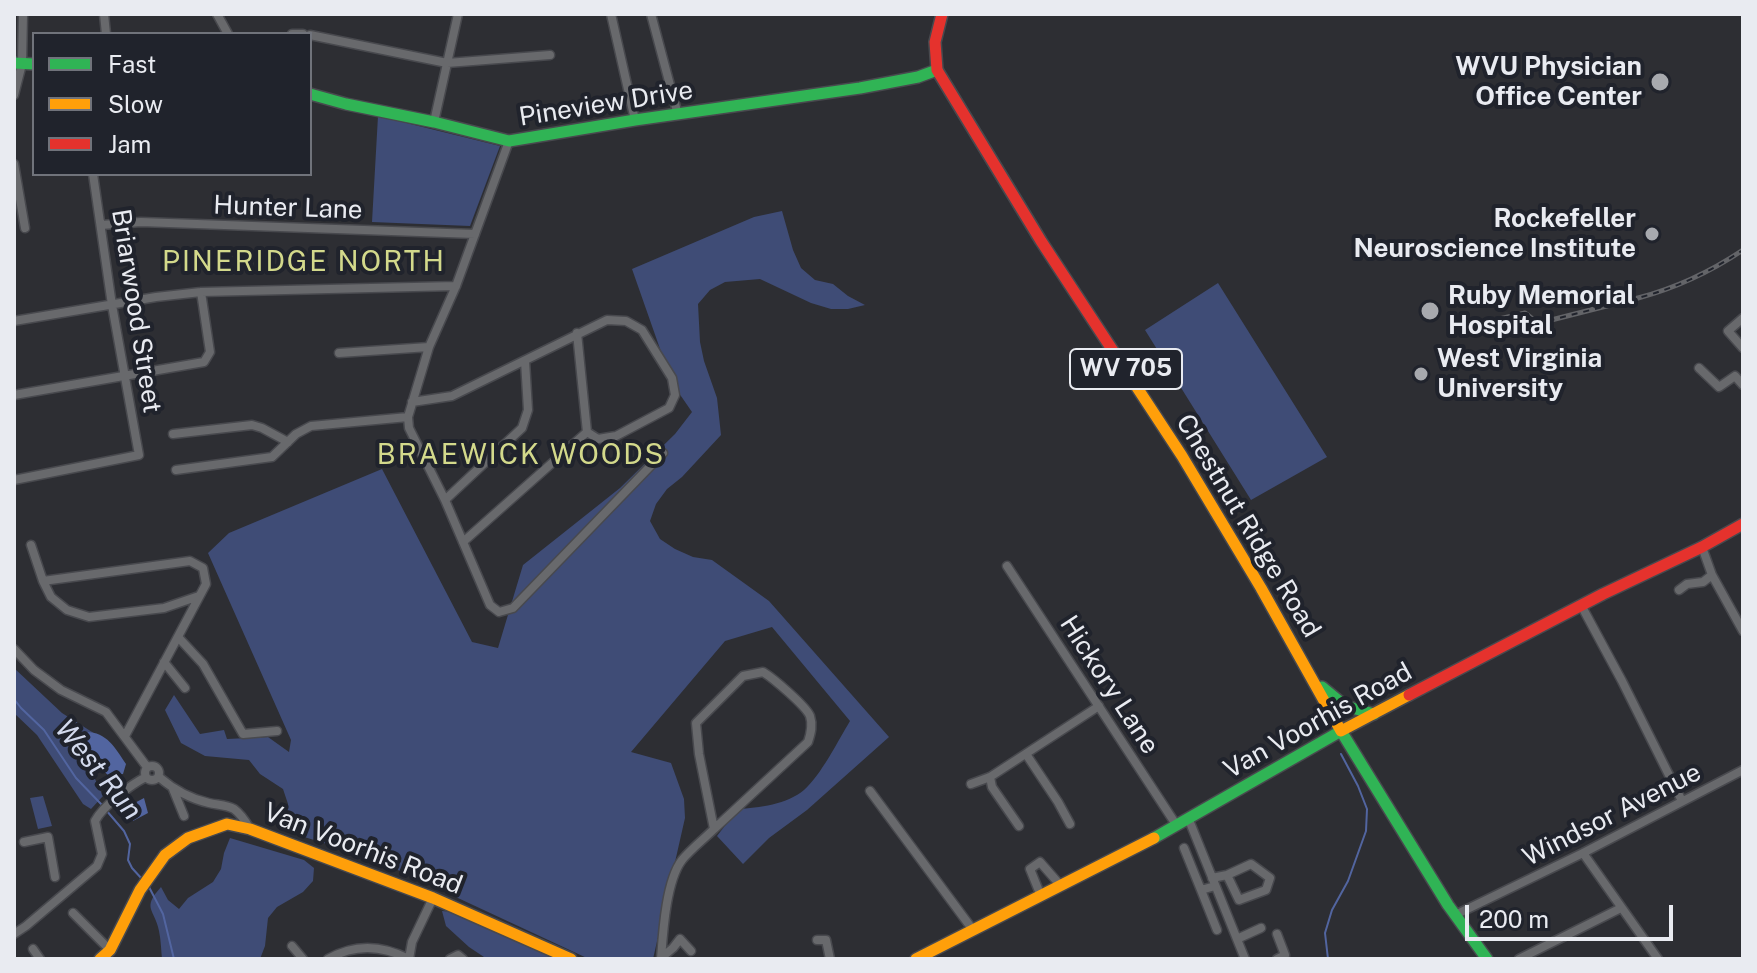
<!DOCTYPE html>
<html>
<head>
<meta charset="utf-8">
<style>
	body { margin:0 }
	#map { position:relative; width:1757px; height:973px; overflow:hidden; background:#2d2e33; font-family:"Public Sans",sans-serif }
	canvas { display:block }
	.frame { position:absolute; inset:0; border:16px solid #e9ebf1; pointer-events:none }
	.legend { position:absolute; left:32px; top:32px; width:280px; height:144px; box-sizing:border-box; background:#20232c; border:2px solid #70737b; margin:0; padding:10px 14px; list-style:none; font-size:24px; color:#e9ebf1 }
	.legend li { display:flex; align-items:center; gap:16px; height:40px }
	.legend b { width:40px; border:2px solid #70737b }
	.scale { position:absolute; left:1465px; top:905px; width:208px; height:36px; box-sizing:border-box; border:4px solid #e9ebf1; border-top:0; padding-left:10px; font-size:24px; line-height:28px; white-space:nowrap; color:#e9ebf1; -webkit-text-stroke:6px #20232c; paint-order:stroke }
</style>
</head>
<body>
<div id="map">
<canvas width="1757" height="973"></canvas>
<div class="frame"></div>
<ul class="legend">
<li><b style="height:10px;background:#30b455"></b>Fast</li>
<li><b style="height:10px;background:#ff9f0a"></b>Slow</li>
<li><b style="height:10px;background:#e5322d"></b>Jam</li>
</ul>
<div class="scale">200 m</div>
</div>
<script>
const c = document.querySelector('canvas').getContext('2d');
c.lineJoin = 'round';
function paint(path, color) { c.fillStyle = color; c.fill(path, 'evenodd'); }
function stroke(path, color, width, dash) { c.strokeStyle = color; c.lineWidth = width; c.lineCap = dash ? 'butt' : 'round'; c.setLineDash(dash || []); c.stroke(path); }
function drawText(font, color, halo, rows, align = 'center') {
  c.font = font + ' "Public Sans",sans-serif'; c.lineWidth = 8; c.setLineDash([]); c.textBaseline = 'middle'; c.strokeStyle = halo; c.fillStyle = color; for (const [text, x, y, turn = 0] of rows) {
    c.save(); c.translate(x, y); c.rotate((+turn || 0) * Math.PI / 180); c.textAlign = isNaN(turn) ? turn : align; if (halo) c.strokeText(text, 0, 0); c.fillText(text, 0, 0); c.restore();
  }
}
const green = new Path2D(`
	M378,116L500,146L470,226L372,222Z
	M782,211L793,250L801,268L815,280L833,284L848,296L865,305L848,309H831L811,303L760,279L725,282L710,290L698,304L700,342L704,361L717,398L721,435L682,477L667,489L656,504L650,521L660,539L675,549L693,557L712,560L769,601L889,737L807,810L769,838L743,864L717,836L738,809C758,808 788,804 804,790C821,775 838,741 850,721L772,627L725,641L631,752L671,763L684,799L685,818L653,959H589L372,858L285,831L288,804L283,789L260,774L249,760L205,756L181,743L165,710L174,695L200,734L224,730L227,739L268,737L289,752L291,740L208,553L229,533L382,469L472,642L498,648L523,565L620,488L675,434L692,412L672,383L632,269L754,217Z
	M1218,283L1327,457L1251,500L1145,330Z
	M14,668L62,713L100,737L103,746L91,760L95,779L103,796L91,809L83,804L37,735L14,713Z
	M43,796L52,826L38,829L30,798Z
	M230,838L304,860L314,868L313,881L303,892L277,907L268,918L265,946L260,959H162C161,950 161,940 159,931C155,909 141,909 161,887L168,900L179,909L188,898L213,882L221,869L224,853Z
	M442,911L455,912L555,959H487L469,947L446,926Z`);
const water = new Path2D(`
	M86,732C107,732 115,748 126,764L123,774L109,776L97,765L79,734Z
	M144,798L148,813L133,821L127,807Z`);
const stream = new Path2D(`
	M14,699L21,708L44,730L76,778L102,805
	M106,810L124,831L130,844L128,860L132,868L142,879
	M149,887L163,914L174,959
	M1328,959L1325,933L1332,910L1348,881L1366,831L1367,809L1358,786L1341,754`);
const street = new Path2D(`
	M104,14L106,34
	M217,14L228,34
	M611,14L635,120
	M651,14L678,115
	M292,34H303
	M310,35L447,63L550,55
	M14,95L22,64L23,14
	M434,122L458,14
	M509,141L456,286L429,347L408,417L409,428L445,500L490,605L499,612L513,608L663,453
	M14,164L25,228
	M101,225L141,222L475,234
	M1743,318L1728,331L1743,348
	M14,321L156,297L201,292L456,286
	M339,353L429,347
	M1699,368L1719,387L1735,376L1743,385
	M14,395L204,362L210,352L201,292
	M412,402L452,396L607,320L626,321L642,330L672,378L675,395L669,408L616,436L598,439L587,432
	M173,434L252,425L262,428L288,442
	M176,470L272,457L296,434L311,426L408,417
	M14,480L139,455L112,305L93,174
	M445,500L522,428L528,410L525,361
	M463,542L587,432L577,333
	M31,545L43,581L190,561L203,568L206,584L125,736
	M1702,547L1712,575L1743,631
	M1007,566L1177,826
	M43,581L51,597L67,610L89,617L164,608L199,596
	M1679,590L1687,584L1703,582L1712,575
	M1581,605L1622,681L1682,801
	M178,637L203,664L243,734L277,731
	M14,649L34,670L61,690L106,712L147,767
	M164,662L185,688
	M763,672C773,678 806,706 810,716C813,725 811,733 808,742L714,829L699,754L696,723L743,676Z
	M1026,754L1058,802L1070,824
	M145 773a7 7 0 1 1 14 0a7 7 0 1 1-14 0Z
	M159,777C173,789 191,799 209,803C218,805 227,805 234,809C241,814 246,822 250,829
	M990,777L992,787L1019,826
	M971,784L990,777L1099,706
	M173,789L184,816
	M870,791L973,930
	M1189,820L1245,959
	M24,842L48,837L55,877
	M1184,848L1201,890
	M1583,853L1658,959
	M1212,878L1227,875L1239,900L1266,890L1270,878L1251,864L1227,875
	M1215,886L1201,890L1217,930
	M1041,896L1030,869L1040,862L1061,886
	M73,913L110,950
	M1455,915L1583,853L1743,770
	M14,934L26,926L97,866L102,854L95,821C103,806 130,785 146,777
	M1277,934L1285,955L1277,959
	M1237,939L1261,928
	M817,940H826L830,959
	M292,946L303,959
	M33,949L40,959
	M661,958L673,948L680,939L691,951
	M328,959C354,944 382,945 409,959
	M409,959L412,942L433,898
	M450,959L458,955L463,959
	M661,959C663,932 666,881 682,860C691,849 704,839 714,829
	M1519,959L1621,908`);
const fast = new Path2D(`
	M14,63L34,64
	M310,94L346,104L434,122L509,141L635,120L860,88L918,77L937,70
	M1322,687L1345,706L1374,714
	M1154,838L1341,731L1448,905L1487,959`);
const slow = new Path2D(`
	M1119,360L1182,456L1261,588L1341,731L1409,695
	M100,959L110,950L140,890L165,855L188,838L227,824L250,829L433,898L571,959
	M916,959L1154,838`);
const jam = new Path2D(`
	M942,14L935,42L937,70L1041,241L1119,360
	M1409,695L1603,594L1702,547L1743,524`);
const rail = new Path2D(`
	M1482,323L1492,332L1496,334L1638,298C1676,288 1710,272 1743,250
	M1482,323L1525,313L1539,324`);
const markers = [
	[1660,82,10,"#a7a9ae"],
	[1652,234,8,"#a7a9ae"],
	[1430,311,10,"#a7a9ae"],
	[1421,374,8,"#a7a9ae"]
];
const shields = [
	[1126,369,112]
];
const shieldNames = [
	["WV 705",1126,369]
];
const poiNames = [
	["WVU Physician",1642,67],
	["Office Center",1642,97],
	["Rockefeller",1636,219],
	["Neuroscience Institute",1636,249],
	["Ruby Memorial",1448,296,"left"],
	["Hospital",1448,326,"left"],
	["West Virginia",1437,359,"left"],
	["University",1437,389,"left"]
];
const streetNames = [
	["Pineview Drive",606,104,-9],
	["Hunter Lane",288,208,2],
	["Briarwood Street",136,311,81],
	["Chestnut Ridge Road",1248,526,59],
	["Hickory Lane",1109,685,57],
	["Van Voorhis Road",1318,721,-29],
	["Windsor Avenue",1612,815,-27],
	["Van Voorhis Road",363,849,21]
];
const neighbourhoodNames = [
	["PINERIDGE NORTH",304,262],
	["BRAEWICK WOODS",521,455]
];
const waterNames = [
	["West Run",98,770,51]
];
paint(green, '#3f4c76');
paint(water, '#5265a0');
stroke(stream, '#5265a0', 2);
stroke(street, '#48494e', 11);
stroke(fast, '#48494e', 14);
stroke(slow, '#48494e', 14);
stroke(jam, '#48494e', 14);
stroke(street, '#68696c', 8);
stroke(fast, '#30b455', 11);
stroke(slow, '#ff9f0a', 11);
stroke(jam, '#e5322d', 11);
stroke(rail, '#636468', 5);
stroke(rail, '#20232c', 2, [6]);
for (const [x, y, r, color] of markers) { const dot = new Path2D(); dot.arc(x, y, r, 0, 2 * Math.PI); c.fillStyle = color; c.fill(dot); stroke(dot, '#20232c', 3); }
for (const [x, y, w] of shields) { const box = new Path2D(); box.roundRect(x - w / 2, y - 20, w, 40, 6); c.fillStyle = '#20232c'; c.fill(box); stroke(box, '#e9ebf1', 2); }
drawText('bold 24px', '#e9ebf1', null, shieldNames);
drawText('bold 26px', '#e9ebf1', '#20232c', poiNames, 'right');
drawText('26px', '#e9ebf1', '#20232c', streetNames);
c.letterSpacing = '2px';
drawText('28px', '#d3d98b', '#20232c', neighbourhoodNames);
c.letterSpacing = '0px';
drawText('italic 28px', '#d3daed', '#20232c', waterNames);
</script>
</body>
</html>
